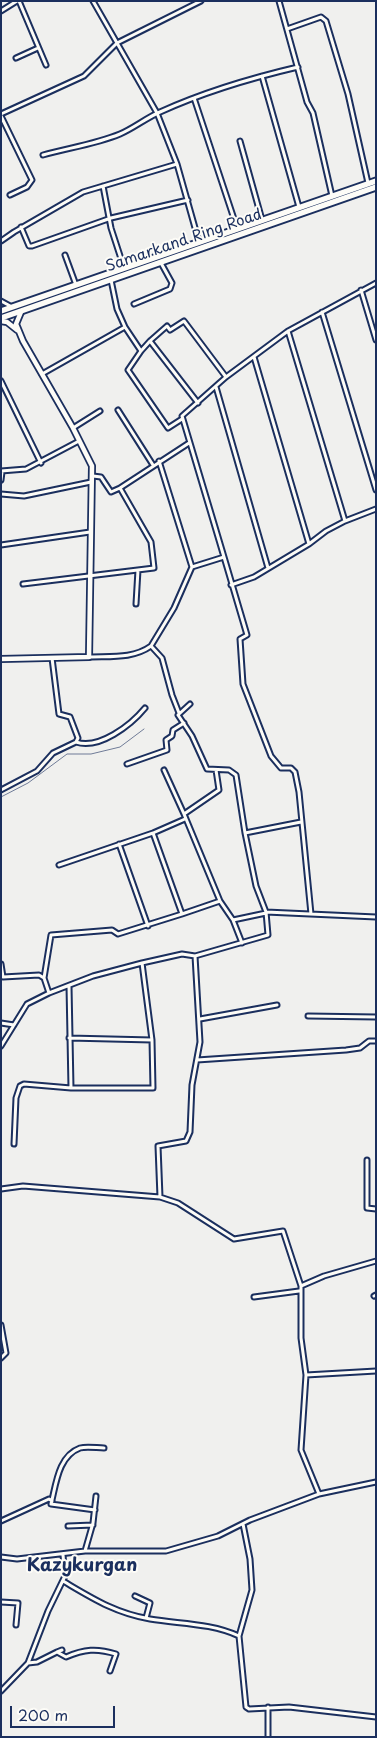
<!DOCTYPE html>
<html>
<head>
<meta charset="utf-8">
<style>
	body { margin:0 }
	#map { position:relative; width:377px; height:1738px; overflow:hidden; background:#f0f0ee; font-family:"Playpen Sans",sans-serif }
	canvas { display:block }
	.frame { position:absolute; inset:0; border:2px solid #1b2f5e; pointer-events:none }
	.scale { position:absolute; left:10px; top:1706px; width:105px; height:22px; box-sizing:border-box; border:2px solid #1b2f5e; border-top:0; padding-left:6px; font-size:15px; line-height:18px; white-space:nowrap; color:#1b2f5e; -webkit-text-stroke:4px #fdfcf7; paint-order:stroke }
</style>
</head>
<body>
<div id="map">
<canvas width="377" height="1738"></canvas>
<div class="frame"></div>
<div class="scale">200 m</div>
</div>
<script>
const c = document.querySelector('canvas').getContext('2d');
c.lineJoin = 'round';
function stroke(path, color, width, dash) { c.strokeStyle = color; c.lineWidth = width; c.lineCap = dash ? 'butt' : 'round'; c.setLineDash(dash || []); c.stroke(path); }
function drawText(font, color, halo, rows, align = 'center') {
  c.font = font + ' "Playpen Sans",sans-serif'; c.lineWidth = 4; c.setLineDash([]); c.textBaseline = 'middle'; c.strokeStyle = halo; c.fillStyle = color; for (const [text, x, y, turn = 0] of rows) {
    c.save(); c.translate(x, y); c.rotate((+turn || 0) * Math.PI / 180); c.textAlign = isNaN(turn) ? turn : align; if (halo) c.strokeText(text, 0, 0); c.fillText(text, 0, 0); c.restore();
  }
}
const stream = new Path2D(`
	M1,797L28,783L67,754H91L120,747L144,729`);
const minor = new Path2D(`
	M19,1L46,65
	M93,1L157,113L177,164L199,242
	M279,1L307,102L313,113L332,196
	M1,11L17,1
	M287,29L321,17L326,21L348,94L368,183
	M16,58L38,48
	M262,76L299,207
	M194,98L237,228
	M1,114L84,76L117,43L201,1
	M1,116L32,180L27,187L10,195
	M240,141L262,220
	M43,155C68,148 96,144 120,134C134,128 146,118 160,112C204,92 251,78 298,67
	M103,186L111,228L124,268
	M21,227L29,246H32L111,218L188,200
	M1,241L14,232L83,192L177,164
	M65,255L76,285
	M361,290L376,340
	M1,301L12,307
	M134,304L170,289L172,283L161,263
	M322,312L376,490
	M125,327L141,351L128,370L168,428L182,419
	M288,331L345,521L326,531L309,544
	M150,341L167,326L170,330L184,321L226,377
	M141,351L150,341L198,403
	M42,374L125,327L117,309L111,280
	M1,381L41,463
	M216,387L268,568
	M118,410L153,465
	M73,428L100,411
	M159,461L192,567
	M1,471L26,469L79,441
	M1,480L2,472
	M120,488L189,443
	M1,494L24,496L91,482
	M345,521L376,509
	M1,545L90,532
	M224,557L247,635L240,639L243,684L271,756L281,768H291L295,772L299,792L311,914
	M23,584L154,568L151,542L120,488L111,492L101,477L93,476
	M231,585L254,577L309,544L254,357
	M136,604L138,570
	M89,657C110,656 133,659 151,646
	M52,658L59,714L70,717L78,738L76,742
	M190,704L178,715L192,736L207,769L229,770L236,775L245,833
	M179,713L172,695L162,658L151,646L174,608L192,567L224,557L182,416L226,377L288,331L376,283
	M127,764L167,750L166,740L172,736L173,730L184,723
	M164,770L184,814L219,790L216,770
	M1,790L37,771L53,753L76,742C99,750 131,725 145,708
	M184,814L220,901L233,920L242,943
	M153,833L182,914L220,901
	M119,844L148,926
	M59,865L153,833L185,819
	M266,912L376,917
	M233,920L266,913
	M1,964L3,977L39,975L44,978L49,993
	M44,978L51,935L112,930L118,934L182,914
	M69,986L71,1088H153L152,1040L142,963
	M308,1016L376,1017
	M200,1019L277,1005
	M1,1023L14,1025
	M69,1038L152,1040
	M1,1046L27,1004L49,993L93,976L142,963L182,954L195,956L268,935L266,912L256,886L245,833L301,822
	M197,1060L346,1050L360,1048L369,1041H376
	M14,1144L16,1098L20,1086L24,1084L71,1088
	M367,1160V1208L376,1209
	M1,1189L23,1186L160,1197L178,1203L234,1239L283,1231L301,1286V1338L306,1375L301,1450L319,1494
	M160,1197L158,1146L186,1141L190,1132L192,1085L200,1042L195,956
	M301,1286L324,1276L376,1261
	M374,1296L376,1295
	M254,1297L299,1291
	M1,1325L6,1353L1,1358
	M306,1375L376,1371
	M95,1510L51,1504C56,1485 58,1456 80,1448C87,1446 97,1448 104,1448
	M1,1521L49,1499L52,1501
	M243,1524L250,1559L252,1590L239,1636L246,1707L249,1709L289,1707L376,1717
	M68,1526L93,1525
	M85,1551L93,1523L96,1496
	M1,1557L17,1559L85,1551H166L218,1536L250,1520L319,1494L376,1482
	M63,1581C92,1598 115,1613 150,1619C180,1624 211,1623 239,1636
	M135,1596L150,1603L146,1618
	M1,1602L18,1603L16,1625
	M57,1652L62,1650
	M28,1663L37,1662L57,1652L66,1657C84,1649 97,1648 116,1654L110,1671
	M1,1691L28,1663L48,1611L65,1576L63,1555
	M268,1707V1737`);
const tertiary = new Path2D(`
	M1,321L7,322L17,330
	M1,659L89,657L92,466L73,428L23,341L16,324L21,312`);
const trunk = new Path2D(`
	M1,311L376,181
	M1,318L376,187`);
const streetNames = [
	["Samarkand Ring Road",184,241,-19]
];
const quarterNames = [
	["Kazykurgan",82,1566]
];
stroke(stream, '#6f7b97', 1);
stroke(minor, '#1b2f5e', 7);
stroke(tertiary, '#1b2f5e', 8);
stroke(trunk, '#1b2f5e', 9);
stroke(minor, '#fdfcf7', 3);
stroke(tertiary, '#fdfcf7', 4.5);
stroke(trunk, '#fdfcf7', 5.5);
drawText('15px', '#1b2f5e', '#fdfcf7', streetNames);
drawText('bold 18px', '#1b2f5e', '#fdfcf7', quarterNames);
</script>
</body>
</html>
